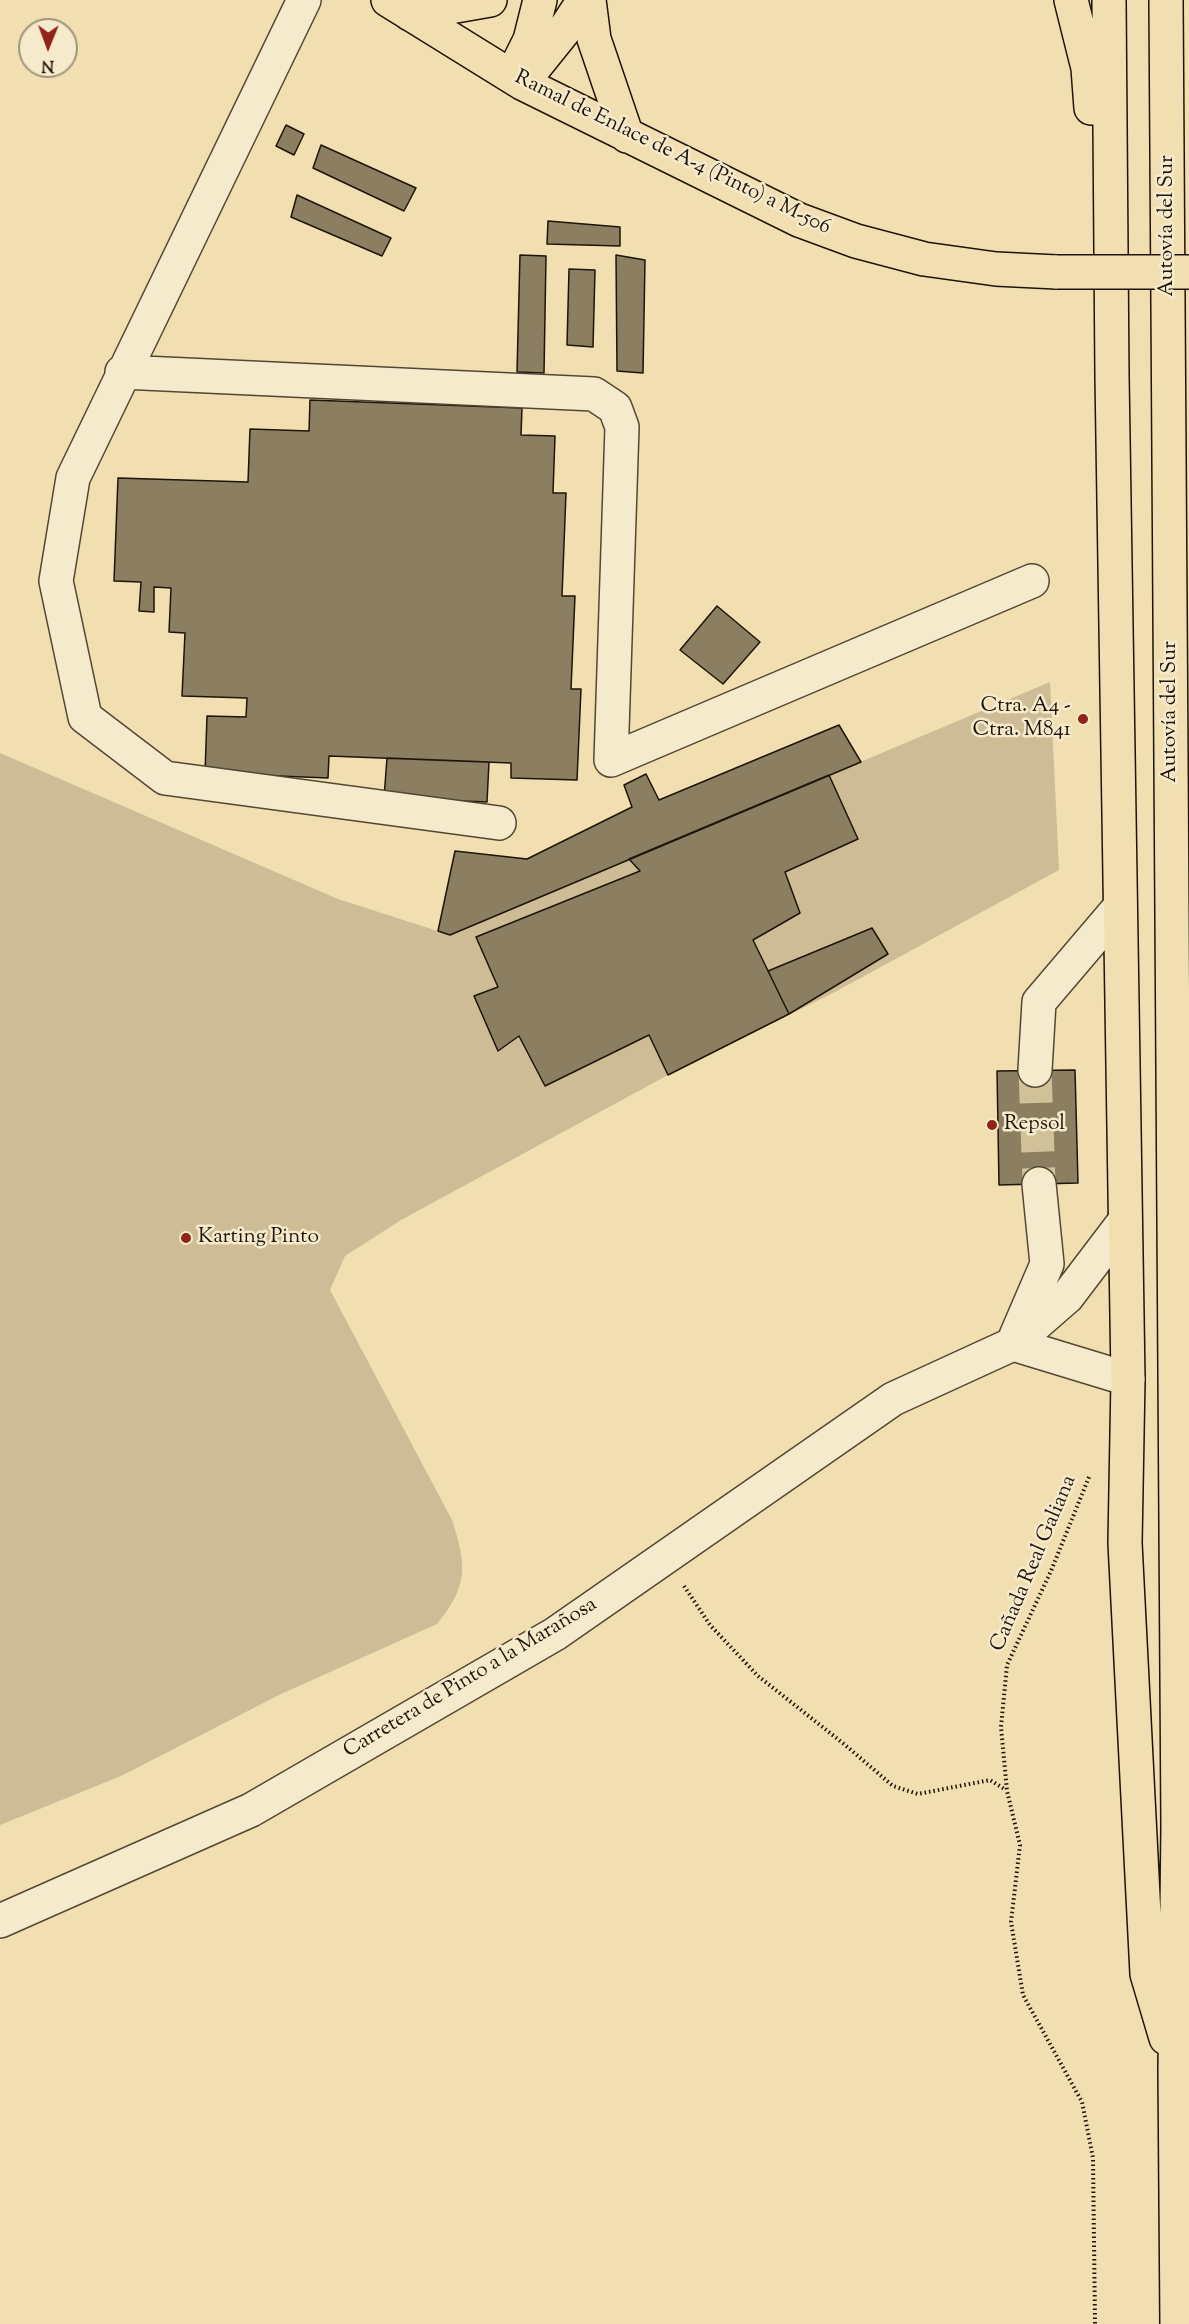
<!DOCTYPE html>
<html>
<head>
<meta charset="utf-8">
<style>
	body { margin:0 }
	#map { position:relative; width:1189px; height:2324px; overflow:hidden; background:#f1dfb1; font-family:"Sorts Mill Goudy",serif }
	canvas { display:block }
	.north { position:absolute; left:18px; top:18px; width:60px; height:60px; box-sizing:border-box; background:#f6eacc; border:2px solid #a0947e; border-radius:50%; rotate:181deg; font-size:16px; font-weight:700; line-height:24px; text-align:center; color:#1e140a }
	.north::after { content:''; display:block; margin:auto; width:21px; height:27px; background:#8f2418; clip-path:polygon(50% 0,100% 100%,50% 72%,0 100%) }
</style>
</head>
<body>
<div id="map">
<canvas width="1189" height="2324"></canvas>
<div class="north">N</div>
</div>
<script>
const c = document.querySelector('canvas').getContext('2d');
c.lineJoin = 'round';
function paint(path, color) { c.fillStyle = color; c.fill(path, 'evenodd'); }
function stroke(path, color, width, dash) { c.strokeStyle = color; c.lineWidth = width; c.lineCap = dash ? 'butt' : 'round'; c.setLineDash(dash || []); c.stroke(path); }
function drawText(font, color, halo, rows, align = 'center') {
  c.font = font + ' "Sorts Mill Goudy",serif'; c.lineWidth = 5; c.setLineDash([]); c.textBaseline = 'middle'; c.strokeStyle = halo; c.fillStyle = color; for (const [text, x, y, turn = 0] of rows) {
    c.save(); c.translate(x, y); c.rotate((+turn || 0) * Math.PI / 180); c.textAlign = isNaN(turn) ? turn : align; if (halo) c.strokeText(text, 0, 0); c.fillText(text, 0, 0); c.restore();
  }
}
const green = new Path2D(`
	M1050,682L1059,870L833,993L668,1075L401,1220L345,1256L330,1290L452,1520C467,1566 468,1586 437,1624L281,1694L121,1776L0,1825V753L338,899L450,935Z`);
const building = new Path2D(`
	M286,125L304,134L294,155L276,146Z
	M321,145L416,188L404,211L313,168Z
	M297,195L391,238L382,256L291,217Z
	M548,221L620,227V246L547,244Z
	M520,255L546,256L544,373L517,372Z
	M616,255L645,260L643,373L617,371Z
	M569,269L595,270L593,347L567,345Z
	M310,400L522,408L521,435L555,436L553,493H566L562,596H575L571,689H581L577,780L511,778V763L329,756L328,778L205,773L207,716L246,717L247,698L182,696L185,633L169,632L171,588L154,587V612L139,611L141,582L114,581L118,478L248,482L250,429L309,431Z
	M717,606L760,642L723,684L680,650Z
	M839,725L861,762L450,935L438,931L455,851L527,859L632,807L624,785L646,774L659,800Z
	M387,758L489,762L487,802L384,798Z
	M829,775L858,839L785,872L800,913L753,940L789,1014L668,1075L649,1035L545,1086L519,1036L498,1051L474,996L498,987L476,937L640,871L629,859Z
	M872,928L888,954L789,1014L768,971Z
	M1075,1070L1078,1183L999,1185L997,1071Z`);
const minorTunnel = new Path2D(`
	M1035,1070L1039,1184`);
const path = new Path2D(`
	M1089,1477L1051,1571L1007,1665L1001,1727L1007,1791L1020,1845L1011,1922L1023,1995L1082,2102L1093,2158L1095,2324
	M684,1586L710,1625L758,1676L844,1744L893,1786L918,1794L990,1780L1006,1790`);
const minor = new Path2D(`
	M304,0L73,478L56,581L85,717L165,778L499,823
	M122,372L594,394L615,408L622,427L611,760L1032,581
	M1035,1070L1039,1002L1119,908
	M1016,1336L1047,1264L1039,1184
	M1013,1344L1128,1379
	M0,1921L251,1810L555,1634L893,1399L1013,1344L1067,1297L1124,1222`);
const major = new Path2D(`
	M388,0L522,83L799,220L856,241L924,259L996,269L1057,272
	M589,0L594,39L627,136
	M410,14L490,0
	M513,74L530,40L540,0
	M522,83L563,32L584,0`);
const highway = new Path2D(`
	M1071,0L1088,68L1091,108
	M1109,0L1112,376L1128,1379L1125,1543L1147,1974L1166,2038
	M1166,0L1178,1825L1175,2070L1177,2324`);
const majorBridge = new Path2D(`
	M1057,272H1189`);
const markers = [
	[1083,719,6,"#8f2418"],
	[992,1125,6,"#8f2418"],
	[186,1238,6,"#8f2418"]
];
const streetNames = [
	["Ramal de Enlace de A-4 (Pinto) a M-506",672,154,26],
	["Autovía del Sur",1168,226,-90],
	["Autovía del Sur",1171,712,-90],
	["Cañada Real Galiana",1035,1564,-67],
	["Carretera de Pinto a la Marañosa",471,1679,-31]
];
const poiNames = [
	["Ctra. A4 -",1071,707,"right"],
	["Ctra. M841",1071,731,"right"],
	["Repsol",1004,1125],
	["Karting Pinto",198,1238]
];
paint(green, '#cdbc95');
paint(building, '#8c7e61');
stroke(building, '#1e140a', 1.5);
stroke(minorTunnel, '#d1c198', 33, [33, 16]);
stroke(minor, '#534734', 36);
stroke(major, '#1e140a', 36);
stroke(highway, '#1e140a', 36);
stroke(path, '#1e140a', 4, [1.5, 3]);
stroke(minor, '#f6eacc', 33);
stroke(major, '#f1dfb1', 33);
stroke(highway, '#f1dfb1', 33);
stroke(majorBridge, '#1e140a', 36, []);
stroke(majorBridge, '#f1dfb1', 33);
for (const [x, y, r, color] of markers) { const dot = new Path2D(); dot.arc(x, y, r, 0, 2 * Math.PI); c.fillStyle = color; c.fill(dot); stroke(dot, '#f6eacc', 2); }
drawText('21px', '#1e140a', '#f6eacc', streetNames);
drawText('21px', '#1e140a', '#f6eacc', poiNames, 'left');
</script>
</body>
</html>
